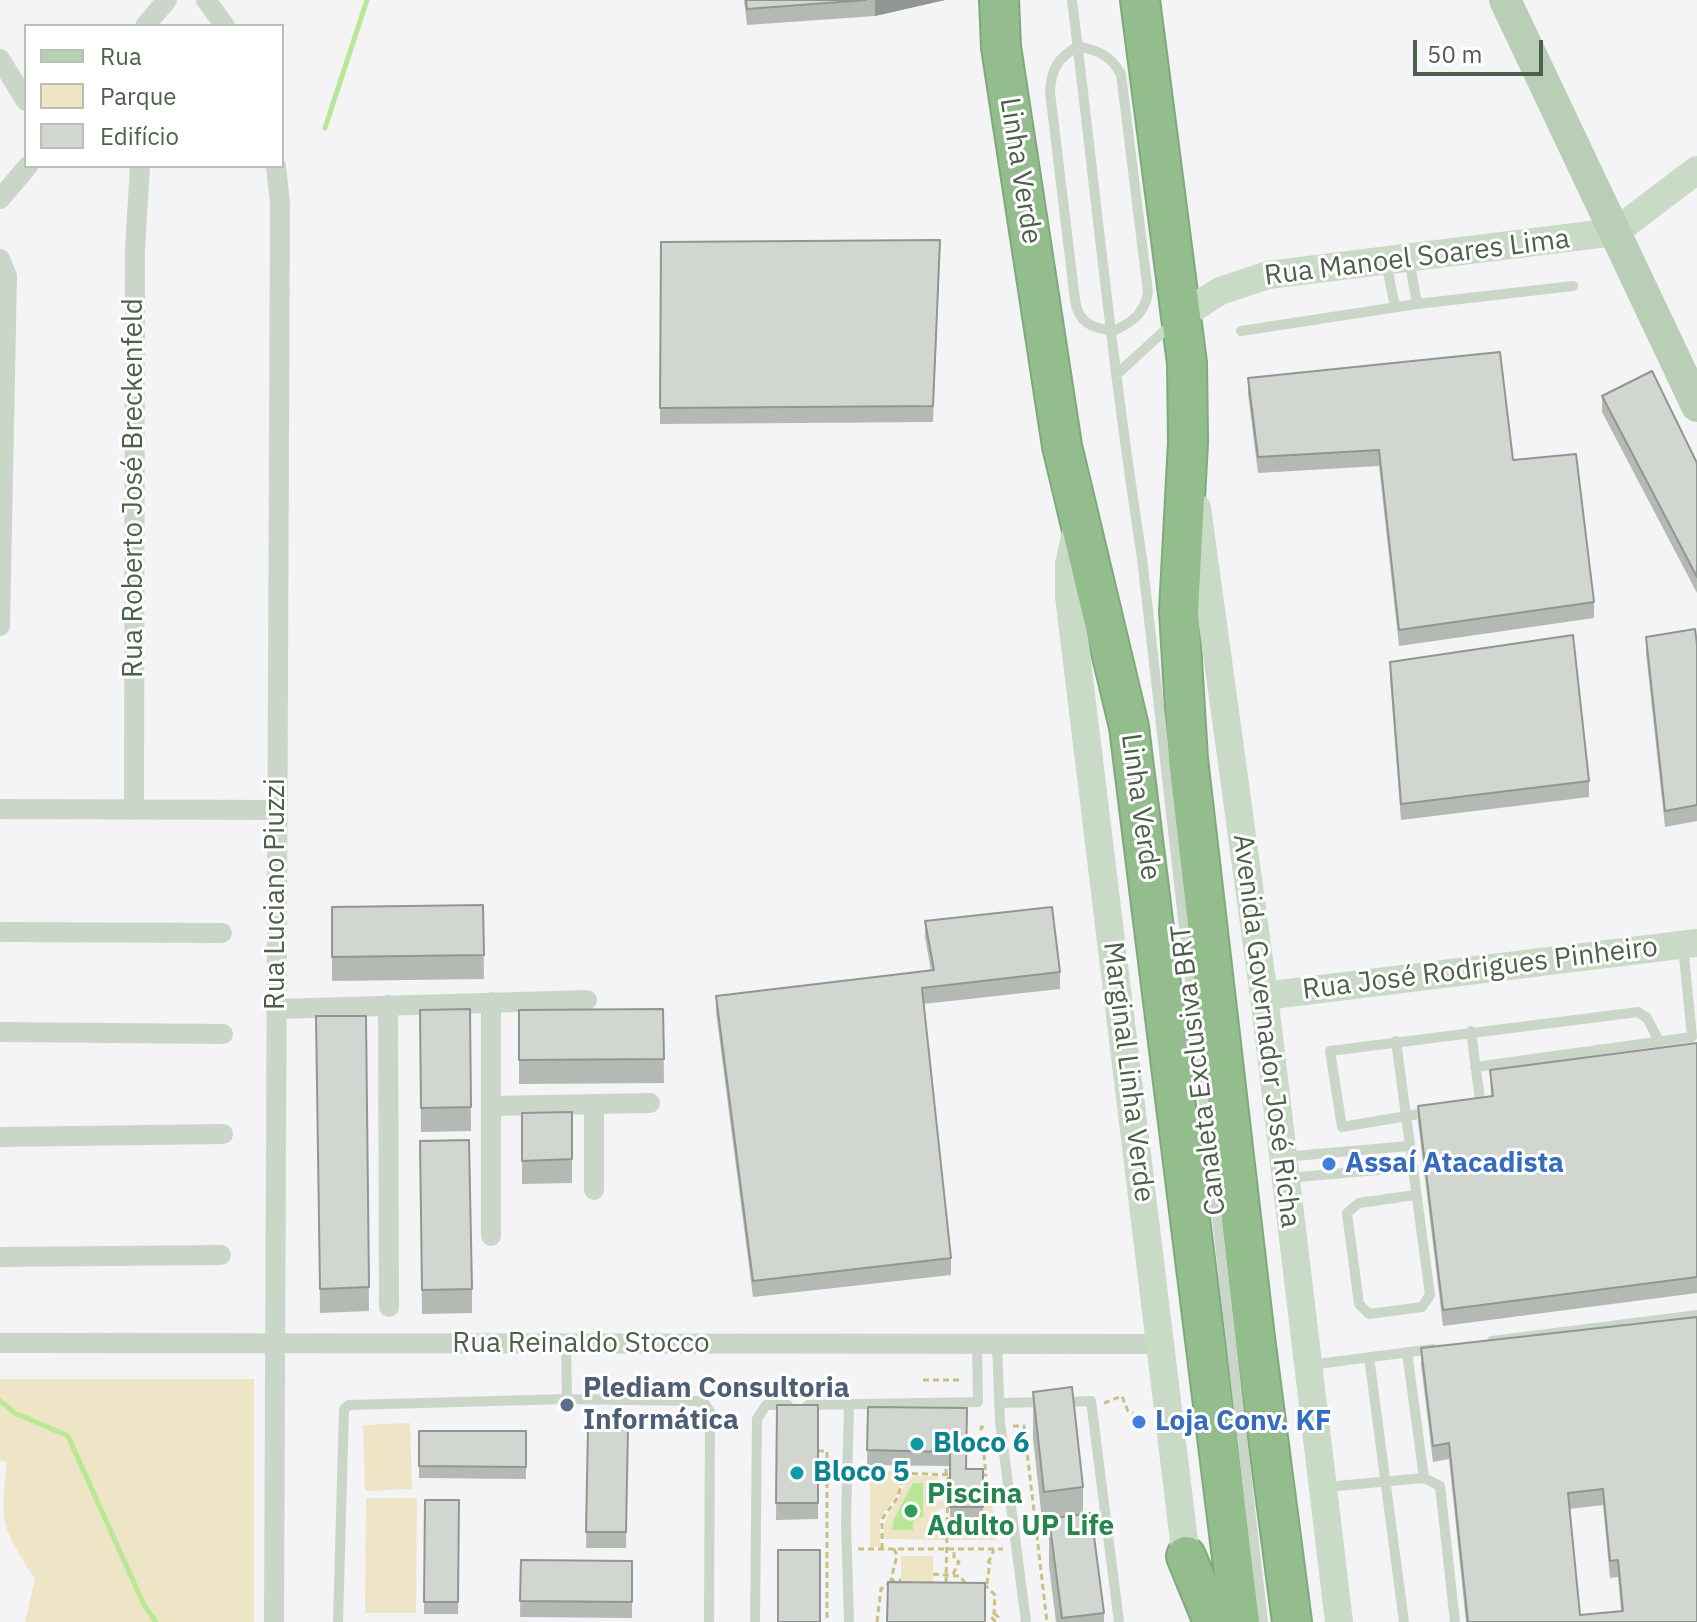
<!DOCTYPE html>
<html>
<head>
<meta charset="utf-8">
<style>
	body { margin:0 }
	#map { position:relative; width:1697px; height:1622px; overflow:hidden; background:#f4f3f5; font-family:"IBM Plex Sans",sans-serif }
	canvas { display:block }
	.legend { position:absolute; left:24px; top:24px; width:260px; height:144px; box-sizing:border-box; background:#fff; border:2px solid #b8bfb7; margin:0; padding:10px 14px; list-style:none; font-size:24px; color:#4e5f4b }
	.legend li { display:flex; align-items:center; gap:16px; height:40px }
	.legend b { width:40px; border:2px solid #b8bfb7 }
	.scale { position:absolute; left:1413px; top:40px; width:130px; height:36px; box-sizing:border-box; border:4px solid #4e5f4b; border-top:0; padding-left:10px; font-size:24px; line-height:28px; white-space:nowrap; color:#4e5f4b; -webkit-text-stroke:6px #fff; paint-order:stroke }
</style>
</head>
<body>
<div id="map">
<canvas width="1697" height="1622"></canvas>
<ul class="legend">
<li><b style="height:10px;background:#b8cfb5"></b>Rua</li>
<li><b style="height:22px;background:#eee4c6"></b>Parque</li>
<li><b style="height:22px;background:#d1d7d0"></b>Edifício</li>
</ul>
<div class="scale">50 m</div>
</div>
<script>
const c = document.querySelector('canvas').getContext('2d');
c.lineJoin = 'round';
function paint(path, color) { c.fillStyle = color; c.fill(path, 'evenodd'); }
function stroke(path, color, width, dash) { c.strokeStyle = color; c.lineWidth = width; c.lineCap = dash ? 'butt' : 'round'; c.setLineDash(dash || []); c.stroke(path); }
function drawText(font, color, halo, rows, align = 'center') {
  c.font = font + ' "IBM Plex Sans",sans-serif'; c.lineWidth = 6; c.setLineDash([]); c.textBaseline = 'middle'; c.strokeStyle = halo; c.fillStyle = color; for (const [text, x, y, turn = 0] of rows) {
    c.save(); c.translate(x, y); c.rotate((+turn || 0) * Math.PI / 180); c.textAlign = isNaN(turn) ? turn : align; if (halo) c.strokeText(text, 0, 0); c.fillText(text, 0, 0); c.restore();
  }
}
const green = new Path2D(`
	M0,1379H254V1622H25L35,1579C1,1525 0,1526 7,1462L0,1460Z
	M410,1423L412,1489L365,1491L363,1425Z
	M870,1471H898V1477H902L898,1493L880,1518V1547H870Z
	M906,1476H938L937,1501H945V1509L937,1510V1529L945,1530V1540L883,1539C883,1510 902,1503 906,1476Z
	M983,1487H990L996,1540H950V1522L983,1521Z
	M366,1498H417L416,1613H365Z
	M901,1556H933V1585L901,1586Z`);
const water = new Path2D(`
	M913,1483H923V1516L913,1522V1530H892L894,1519Z`);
const stream = new Path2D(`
	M325,128L367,0
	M0,1401L15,1413L68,1436L144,1605L156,1622`);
const path = new Path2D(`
	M923,1380H963
	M1104,1403L1122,1396L1128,1411L1133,1413
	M1013,1426H1024L1047,1622
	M818,1451H827V1622
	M900,1465V1473L954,1475
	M946,1475V1466
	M981,1475H986L981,1427H985
	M858,1549H1003
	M882,1549V1519L898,1497L904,1473
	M894,1549L897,1555L891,1580H901
	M988,1563L994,1550
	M933,1574L960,1576L965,1583
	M953,1574L959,1562L954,1559V1551
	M946,1583L948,1475
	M984,1584L995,1595L994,1613
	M987,1584L990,1562
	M994,1613L998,1617L995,1621L991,1617Z
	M877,1622L881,1589L889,1583`);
const lane = new Path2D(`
	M1072,0C1095,186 1113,373 1142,558L1263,1622
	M1078,46C1099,51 1110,55 1121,74L1148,292C1145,313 1132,323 1113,331C1092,328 1078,323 1075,300L1050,92C1051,69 1058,58 1078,46Z
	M1409,259L1417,304
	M1386,262L1395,307
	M1241,331L1417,304L1573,286
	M1116,375L1174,322
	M1471,1031L1480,1100L1473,1105
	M1396,1041L1430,1295L1422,1307L1369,1314L1359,1304L1347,1213L1359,1203L1415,1195
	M1475,1067L1692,1037L1683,946
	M1430,1112L1342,1127L1330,1051L1638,1012L1647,1018L1659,1041
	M1283,1157L1409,1146
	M1287,1178L1411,1167
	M1492,1341L1697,1315
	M566,1344L567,1399
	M997,1344L1000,1422L1026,1622
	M1407,1352L1424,1478
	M1369,1357L1404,1622
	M1310,1365L1433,1349
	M1061,1402L1091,1401L1119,1622
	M999,1403L1045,1402
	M808,1405L978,1402L977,1344
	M1326,1487L1424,1478L1440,1486L1455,1622
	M338,1622L344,1409L349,1405L567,1399L697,1401L705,1404L710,1412L709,1622
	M755,1622L757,1419L766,1405H788
	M849,1622L846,1522L849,1406`);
const street = new Path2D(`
	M206,0L225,26
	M145,26L167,0
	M0,59L26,101
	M0,199L28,166
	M0,259L7,276L0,626
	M0,809L276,810
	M134,810L135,249L140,166
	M0,932L222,933
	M491,1002V1236
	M388,1005L389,1307
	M276,1009L587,1000
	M0,1032L223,1034
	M492,1106L650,1103
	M0,1137L223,1134
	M594,1190V1104
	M0,1257L221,1255
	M0,1343L1161,1344
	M274,1622L280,203L276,166`);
const secondary = new Path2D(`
	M1181,316L1220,291L1268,275L1615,232L1697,170
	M1197,508L1264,996L1339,1622
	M1078,524L1069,564V596L1188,1574
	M1264,996L1697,943`);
const primary = new Path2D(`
	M1505,0L1697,406`);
const highway = new Path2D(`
	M999,0L1001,47L1062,446L1129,727L1240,1622
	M1140,0L1187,363L1188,442L1179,611L1188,759L1255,1338L1292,1622
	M1186,1556L1213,1622`);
const wall = new Path2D(`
	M744,0H945L875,16L747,25Z
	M661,242L940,256L933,422L660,424Z
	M1248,378L1513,460L1594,602V618L1399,646L1379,466L1258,473L1248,394Z
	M1602,396L1697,463V593L1602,412Z
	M1646,637L1697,644V821L1665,827L1646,653Z
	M1390,662L1589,781V797L1401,820L1390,678Z
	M483,905L484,979L332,981V907Z
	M925,921L1060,972V989L923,1004L951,1258V1275L753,1297L716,1012V996L931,971L925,937Z
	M470,1009L471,1131L421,1132L420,1010Z
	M663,1009L664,1083L519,1084V1010Z
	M316,1016H366L369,1311L320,1313Z
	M1697,1043V1293L1443,1326L1418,1122V1106L1491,1096L1490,1070Z
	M572,1112V1183L522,1184V1113Z
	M420,1141L472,1289V1313L422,1314Z
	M1697,1317V1622H1466L1449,1459L1433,1462L1421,1365V1348ZM1603,1505L1610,1578L1618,1577L1621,1611L1580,1615L1569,1509Z
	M1033,1392L1083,1487V1514L1104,1613V1622H1056L1049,1566V1538H1044L1033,1438Z
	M777,1405H818V1519L776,1520Z
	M868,1407L967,1408L966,1469H983V1521L950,1522V1466L867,1465Z
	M588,1427H628L626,1548H586Z
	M419,1431H526V1479L419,1478Z
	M425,1500H459L458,1614H424Z
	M521,1560L632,1561V1618L520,1617Z`);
const shadedWall = new Path2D(`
	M875,0H945L875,16Z`);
const building = new Path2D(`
	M746,0H866L747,9Z
	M940,240L933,406L660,408L661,242Z
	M1500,352L1513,460L1576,454L1594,602L1399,630L1379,450L1258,457L1248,378Z
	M1652,371L1697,463V577L1602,396Z
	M1695,629L1697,644V805L1665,811L1646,637Z
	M1573,635L1589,781L1401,804L1390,662Z
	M483,905L484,955L332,957V907Z
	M1052,907L1060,972L922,988L951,1258L753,1281L716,996L934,970L925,921Z
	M470,1009L471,1107L421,1108L420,1010Z
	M663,1009L664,1059L519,1060V1010Z
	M316,1016H366L369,1287L320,1289Z
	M1697,1043V1277L1443,1310L1418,1106L1493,1096L1490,1070Z
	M572,1112V1159L522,1161V1113Z
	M469,1140L472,1289L422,1290L420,1141Z
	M1697,1317V1622H1468L1449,1443L1433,1446L1421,1348ZM1603,1489L1610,1561L1618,1560L1623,1611L1580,1615L1568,1493Z
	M1072,1387L1083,1487L1044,1492L1033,1392Z
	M777,1405H818V1503H776Z
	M868,1407L967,1408L966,1469H983V1507H950V1452L867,1450Z
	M588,1427H628L626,1532H586Z
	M419,1431H526V1467L419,1466Z
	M425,1500H459L458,1602H424Z
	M1091,1513L1104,1613L1062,1618L1049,1519Z
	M778,1550H820V1622H778Z
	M521,1560L632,1561V1602L520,1601Z
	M888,1582L985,1583V1622H887Z`);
const markers = [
	[1329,1164,8,"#3f7fe0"],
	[567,1405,8,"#5c6f8a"],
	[1139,1422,8,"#3f7fe0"],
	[917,1444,8,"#0f9aa8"],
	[797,1473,8,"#0f9aa8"],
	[911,1511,8,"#2e9e5b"]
];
const streetNames = [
	["Linha Verde",1020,171,81],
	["Rua Manoel Soares Lima",1417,258,-7],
	["Rua Roberto José Breckenfeld",134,488,-90],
	["Linha Verde",1140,807,82],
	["Rua Luciano Piuzzi",276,894,-90],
	["Rua José Rodrigues Pinheiro",1480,969,-7],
	["Avenida Governador José Richa",1266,1031,83],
	["Canaleta Exclusiva BRT",1199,1070,-97],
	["Marginal Linha Verde",1128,1072,83],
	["Rua Reinaldo Stocco",581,1344]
];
const shopNames = [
	["Assaí Atacadista",1345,1164],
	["Loja Conv. KF",1155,1422]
];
const serviceNames = [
	["Plediam Consultoria",583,1389],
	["Informática",583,1421]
];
const cultureNames = [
	["Bloco 6",933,1444],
	["Bloco 5",813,1473]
];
const leisureNames = [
	["Piscina",927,1495],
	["Adulto UP Life",927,1527]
];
paint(green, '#eee4c6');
paint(water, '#b8e896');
stroke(stream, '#b8e896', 5);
stroke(highway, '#7ea97a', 42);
stroke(path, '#cac180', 3, [6, 4]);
stroke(lane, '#cad6c8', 10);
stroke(street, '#cad6c8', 20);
stroke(secondary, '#c9dac7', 28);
stroke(primary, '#b8cfb5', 32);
stroke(highway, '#94bd8e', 38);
paint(wall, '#b4b9b3');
paint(shadedWall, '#929692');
paint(building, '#d1d7d0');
stroke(building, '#929692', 2);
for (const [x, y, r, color] of markers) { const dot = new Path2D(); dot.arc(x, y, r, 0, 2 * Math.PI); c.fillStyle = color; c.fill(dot); stroke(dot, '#fff', 3); }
drawText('28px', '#4e5f4b', '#fff', streetNames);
drawText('bold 28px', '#366cbe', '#fff', shopNames, 'left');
drawText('bold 28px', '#4e5e75', '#fff', serviceNames, 'left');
drawText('bold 28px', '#0d838f', '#fff', cultureNames, 'left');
drawText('bold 28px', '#27864d', '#fff', leisureNames, 'left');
</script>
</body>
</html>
